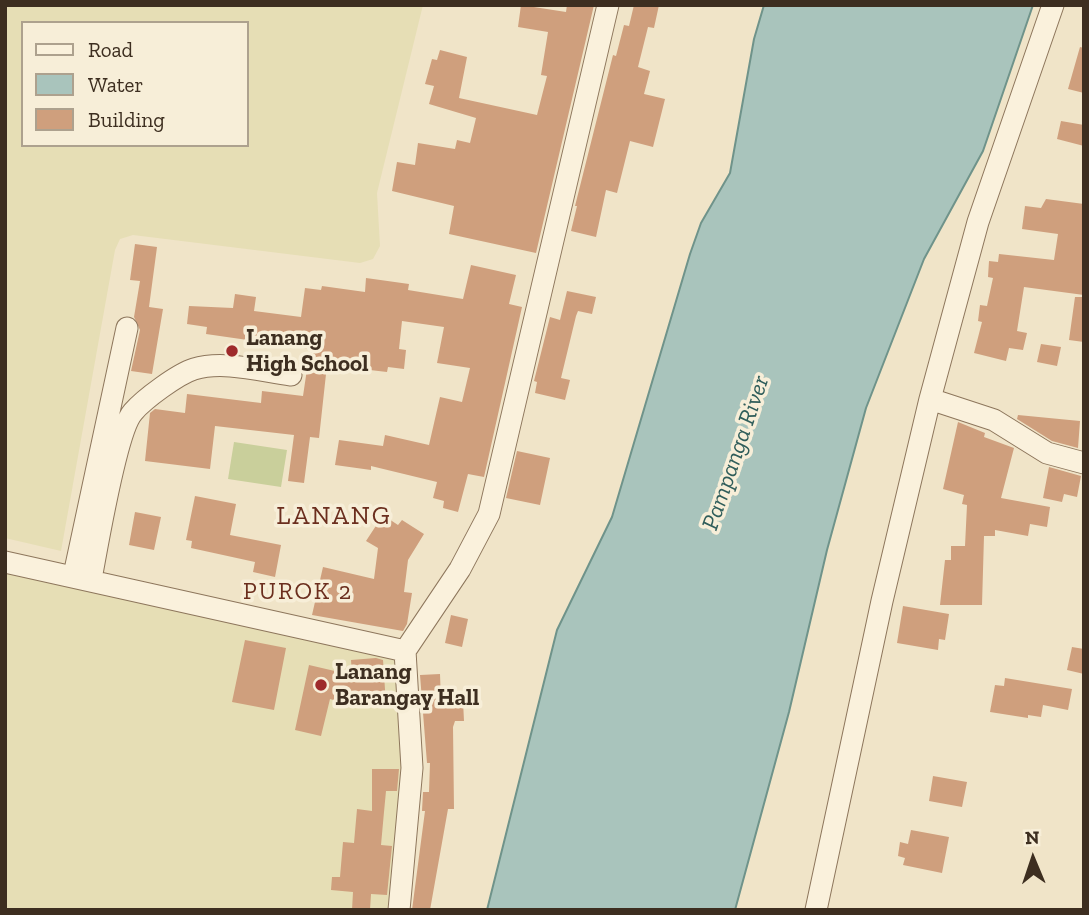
<!DOCTYPE html>
<html>
<head>
<meta charset="utf-8">
<style>
	body { margin:0 }
	#map { position:relative; width:1089px; height:915px; overflow:hidden; background:#f0e4c8; font-family:"Zilla Slab",serif }
	canvas { display:block }
	.frame { position:absolute; inset:0; border:7px solid #3d2e20; pointer-events:none }
	.legend { position:absolute; left:21px; top:21px; width:228px; height:126px; box-sizing:border-box; background:#f7eed8; border:2px solid #ada18e; margin:0; padding:9px 12px; list-style:none; font-size:21px; color:#3d2e20 }
	.legend li { display:flex; align-items:center; gap:14px; height:35px }
	.legend b { width:35px; border:2px solid #ada18e }
	.north { position:absolute; left:998px; top:824px; width:70px; height:70px; -webkit-text-stroke:5px #f7eed8; paint-order:stroke; rotate:358deg; font-size:19px; font-weight:700; line-height:28px; text-align:center; color:#3d2e20 }
	.north::after { content:''; display:block; margin:auto; width:24px; height:32px; background:#3d2e20; clip-path:polygon(50% 0,100% 100%,50% 72%,0 100%) }
</style>
</head>
<body>
<div id="map">
<canvas width="1089" height="915"></canvas>
<div class="frame"></div>
<ul class="legend">
<li><b style="height:9px;background:#faf1dc"></b>Road</li>
<li><b style="height:19px;background:#a9c4bc"></b>Water</li>
<li><b style="height:19px;background:#cf9f7d"></b>Building</li>
</ul>
<div class="north">N</div>
</div>
<script>
const c = document.querySelector('canvas').getContext('2d');
c.lineJoin = 'round';
function paint(path, color) { c.fillStyle = color; c.fill(path, 'evenodd'); }
function stroke(path, color, width, dash) { c.strokeStyle = color; c.lineWidth = width; c.lineCap = dash ? 'butt' : 'round'; c.setLineDash(dash || []); c.stroke(path); }
function drawText(font, color, halo, rows, align = 'center') {
  c.font = font + ' "Zilla Slab",serif'; c.lineWidth = 7; c.setLineDash([]); c.textBaseline = 'middle'; c.strokeStyle = halo; c.fillStyle = color; for (const [text, x, y, turn = 0] of rows) {
    c.save(); c.translate(x, y); c.rotate((+turn || 0) * Math.PI / 180); c.textAlign = isNaN(turn) ? turn : align; if (halo) c.strokeText(text, 0, 0); c.fillText(text, 0, 0); c.restore();
  }
}
const farmland = new Path2D(`
	M5,5H423L377,193L380,246L373,259L360,263L133,235L120,239L115,250L61,551L5,538ZM23,23H247V145H23Z
	M5,571L398,659L406,725L395,910H5Z`);
const green = new Path2D(`
	M234,442L287,450L281,487L228,479Z`);
const water = new Path2D(`
	M764,5H1033L983,151L924,259L866,408L827,550L789,712L735,910H487L557,630L612,517L690,254L701,223L730,173L754,39Z`);
const building = new Path2D(`
	M521,5L566,12L567,5H594L536,253L449,234L454,206L392,191L397,162L415,165L418,143L455,149L457,140L470,143L476,118L429,104L434,86L425,84L432,59L437,60L440,50L467,57L459,98L537,115L547,76L541,75L548,32L518,27Z
	M634,5H659L654,28L648,27L638,67L650,71L644,94L665,99L653,147L630,141L617,193L606,190L596,237L571,231L577,206H575L613,55L616,56L624,25L629,26Z
	M1080,47L1084,48V93L1068,89Z
	M1061,121L1084,125V146L1057,139Z
	M1046,199L1084,204V295L1024,287L1017,331L1027,333L1023,350L1009,348L1006,361L974,353L982,322L978,321L980,305L987,306L993,278L988,277L989,261L998,262L999,254L1054,260L1058,234L1022,229L1025,206L1041,208Z
	M135,244L157,247L149,307L163,309L152,374L131,371L140,330L134,317L140,281L130,280Z
	M471,265L516,275L509,304L522,307L484,477L468,474L458,512L443,508L444,501L433,498L437,482L371,466V470L335,465L339,440L383,446L385,435L429,445L440,397L462,402L470,368L437,363L444,327L402,321L399,349L406,350L404,369L388,367L387,372L327,365L319,438L310,437L304,483L288,481L294,435L215,426L210,469L145,461L150,413L155,409L185,413L187,394L261,403L262,391L303,396L310,349L206,334L207,327L187,324L189,306L233,308L235,294L256,297L254,311L301,317L305,288L321,290L322,286L365,292L366,278L409,284L408,290L463,299Z
	M567,291L596,297L592,314L578,311L576,316L561,378L570,380L565,400L535,393L537,382L534,381L550,317L560,320Z
	M1075,297H1084V342L1069,340Z
	M1041,344L1061,347L1057,366L1037,362Z
	M1018,415L1080,421L1078,448L1052,441L1017,419Z
	M958,422L985,433L984,437L1014,448L1001,498L1050,507L1047,527L1030,524L1028,536L995,530V536H984L982,605H940L945,560H951V546H965L967,505L962,504L964,495L943,489Z
	M517,451L550,458L540,505L506,498Z
	M1049,467L1081,476L1077,497L1064,494L1062,502L1043,498Z
	M195,496L236,504L230,535L281,545L275,577L253,572L255,562L191,548L192,541L186,540Z
	M135,512L161,517L154,550L129,545Z
	M383,515L398,525L402,520L424,534L408,560L404,592L412,593L407,624L403,631L312,615L323,567L374,579L378,548L366,541Z
	M903,606L949,614L945,640L939,639L938,650L897,643Z
	M451,615L468,619L462,647L445,643Z
	M245,640L286,648L274,710L232,702Z
	M1072,647L1084,649V674L1067,670Z
	M376,658L383,660L386,704L355,706L330,699L321,736L295,730L309,665L352,675L351,660Z
	M440,674L441,702L463,701L464,721H455L453,727L454,809H448L430,910H412L425,811H422L423,792H429L430,763H427L420,675Z
	M1005,678L1072,689L1068,710L1043,705L1041,717L1028,715V718L990,712L995,685L1004,686Z
	M372,769H399L397,791H386L384,812L381,845L392,846L387,895L371,894L370,910H352L353,892L331,890L332,877H340L343,842L354,843L357,809L372,811Z
	M933,776L967,782L962,807L929,801Z
	M911,830L949,837L942,873L903,865L905,858L898,856L900,842L908,844Z`);
const minor = new Path2D(`
	M930,399L994,420L1047,453L1084,463
	M5,562L405,651
	M74,575L127,328
	M91,579C97,548 116,431 133,412C144,399 178,374 194,369C223,360 261,371 291,375
	M399,910L412,768L405,651L460,569L489,514L608,5
	M816,910L882,601L930,399L978,222L1053,5`);
const markers = [
	[232,351,7,"#9e2a2b"],
	[321,685,7,"#9e2a2b"]
];
const poiNames = [
	["Lanang",246,338],
	["High School",246,364],
	["Lanang",335,672],
	["Barangay Hall",335,698]
];
const waterNames = [
	["Pampanga River",736,453,-71]
];
const neighbourhoodNames = [
	["PUROK 2",298,592]
];
const quarterNames = [
	["LANANG",334,517]
];
paint(farmland, '#e6deb5');
paint(green, '#c9cf9b');
paint(water, '#a9c4bc');
stroke(water, '#6f938a', 2);
paint(building, '#cf9f7d');
stroke(minor, '#8d765c', 23);
stroke(minor, '#faf1dc', 21);
for (const [x, y, r, color] of markers) { const dot = new Path2D(); dot.arc(x, y, r, 0, 2 * Math.PI); c.fillStyle = color; c.fill(dot); stroke(dot, '#f7eed8', 2.5); }
drawText('bold 23px', '#3d2e20', '#f7eed8', poiNames, 'left');
drawText('italic 24px', '#2f5d5a', '#f7eed8', waterNames);
c.letterSpacing = '2px';
drawText('24px', '#6b2e1e', '#f7eed8', neighbourhoodNames);
c.letterSpacing = '0px';
c.letterSpacing = '2px';
drawText('26px', '#6b2e1e', '#f7eed8', quarterNames);
c.letterSpacing = '0px';
</script>
</body>
</html>
